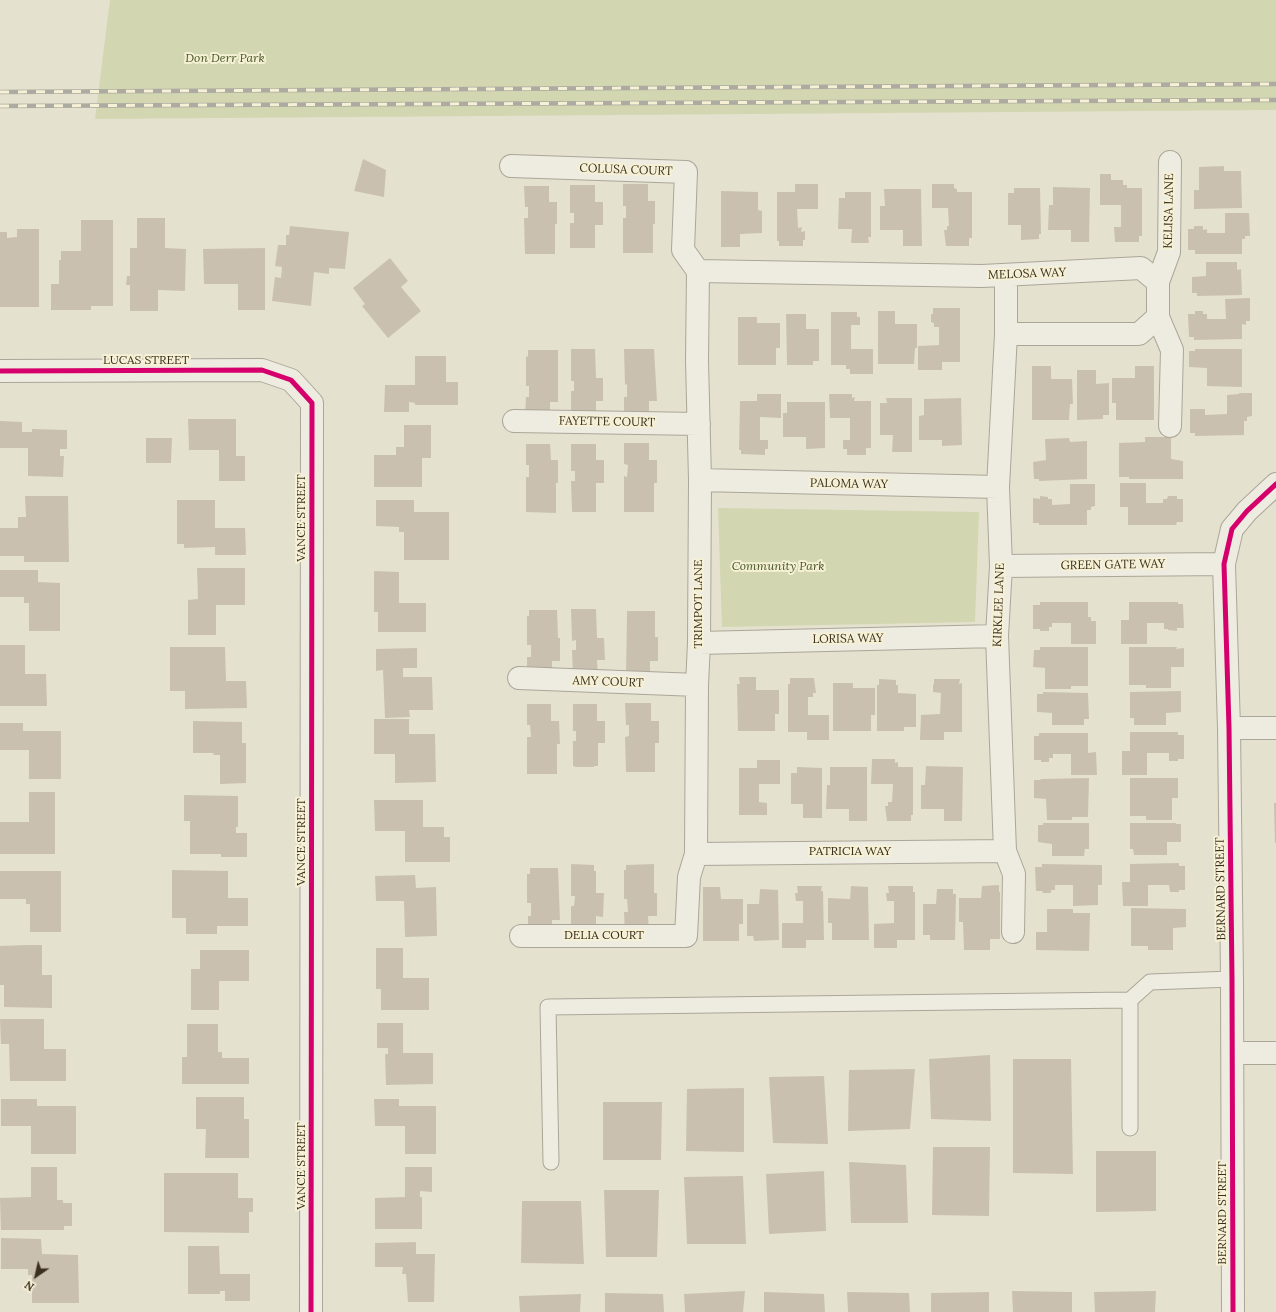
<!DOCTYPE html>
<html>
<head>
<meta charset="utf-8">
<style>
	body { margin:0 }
	#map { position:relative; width:1276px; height:1312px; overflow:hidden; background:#e5e1cf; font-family:Lora,serif }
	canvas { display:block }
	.north { position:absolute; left:16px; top:1256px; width:40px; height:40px; -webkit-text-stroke:3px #f6f1d5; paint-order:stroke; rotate:214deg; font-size:11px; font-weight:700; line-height:16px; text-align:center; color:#3b2f1f }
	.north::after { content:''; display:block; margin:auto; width:14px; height:18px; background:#3b2f1f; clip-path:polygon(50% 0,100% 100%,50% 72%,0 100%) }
</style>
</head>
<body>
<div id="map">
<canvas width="1276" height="1312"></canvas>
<div class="north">N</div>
</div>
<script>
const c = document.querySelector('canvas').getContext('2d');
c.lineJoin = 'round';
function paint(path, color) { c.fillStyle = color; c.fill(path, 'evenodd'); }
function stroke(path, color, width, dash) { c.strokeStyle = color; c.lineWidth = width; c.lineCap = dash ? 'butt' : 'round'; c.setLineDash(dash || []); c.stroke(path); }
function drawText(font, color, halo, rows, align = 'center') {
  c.font = font + ' Lora,serif'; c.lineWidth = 4; c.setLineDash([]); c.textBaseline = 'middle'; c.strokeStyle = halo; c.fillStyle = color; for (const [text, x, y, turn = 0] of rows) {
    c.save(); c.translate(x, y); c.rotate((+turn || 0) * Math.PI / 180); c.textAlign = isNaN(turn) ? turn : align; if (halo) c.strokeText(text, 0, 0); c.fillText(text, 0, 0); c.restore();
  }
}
const green = new Path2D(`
	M110,0H1276V110L95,119Z
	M718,508L979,512L975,622L722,627Z`);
const building = new Path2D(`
	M363,159L386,170L384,197L354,191Z
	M1224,166V171H1241L1242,208L1194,209V190H1199V167Z
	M1100,174H1111V180H1123V185H1127V188H1142V236H1139V242H1115L1114,227H1121V205H1100Z
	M623,184H648V201H655V224H653V253H623V218H626V206H623Z
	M795,184H818V209H797L798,228L802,227L801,232L805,231V240H803V246H779V241H777V192H795Z
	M932,184H954V188L957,189V192H972V238H969V246H946L944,230H947V226H949L948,208H932Z
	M570,185H595V202H603V225H595V248H570V223H574V213H570Z
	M524,186H549V202H557V224H555V254H525L524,218H528V207H525Z
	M1053,187L1090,188L1089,242H1071V230H1048L1049,205H1053Z
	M1014,188H1040L1041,234H1039V239L1021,240V225H1008V193H1014Z
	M884,189H921L922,246H903V230H880V206H885Z
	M721,191L758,192V210L762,211V233L740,234V247H721Z
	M845,192H871V237H868L869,243H851L852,229H838L839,198H845Z
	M1225,213H1249L1250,236H1245V239H1242V254H1195V250H1188V229H1194V226H1203V230L1207,229V233H1225Z
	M137,218H165V248L186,249L185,291L158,290V311H130V285H126L127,276H130V248H137Z
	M81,220H113V306H91V310H51V284H59V260H61V251H81Z
	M290,226L349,232L345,269L329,268V274L314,272L311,306L272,301L275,277L281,278L282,267L275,266L278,245H286V235H289Z
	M17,229H39V307H0V232H7V238L17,237Z
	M265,248V310H238V284H204L203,249Z
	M390,258L408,281L401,287L421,311L388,338L362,306L365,304L353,288Z
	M1206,262H1237V270L1241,269L1242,295L1197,296V293H1192V277L1206,276Z
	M1250,298V321H1246V325L1242,324V339L1194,340V337H1189L1188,314H1195V311H1203V314H1207V319H1226L1225,299Z
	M933,308H960V362H942V370H918V346L939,345V327H934V323L931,322V314H933Z
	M878,311H895V324H917V348H915L914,364H878Z
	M831,312H857V317H860V325H851V349H873V374H850V369H846V365H831Z
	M786,314H806V329H819V361H813V365H787Z
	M738,317H757V323H780V348H776V365H738Z
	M571,349H595L596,378H603V401H596V418H571V391H574V381H571Z
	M624,349H654L657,401H649V418H624V397H627V384L625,385Z
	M1195,349H1242V387L1207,386V368L1189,367V351H1195Z
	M528,350H558V402H550V418H525L526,397H529V386H526V356L528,357Z
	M415,356H446V382H458V405H415V403L409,402V412H384L385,385H415Z
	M1032,366H1051V379H1072L1073,404H1070L1069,420H1032Z
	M1135,366H1154V420H1116V403H1112V378H1135Z
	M1077,370H1096V384L1109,383V415H1103V419L1077,420Z
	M1239,393H1252V416L1247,417V421H1244V435L1195,436V433H1190V409H1205V415L1227,414V395L1239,394Z
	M757,394H781V418L760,417V440H768V449H765V455L741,454V450H739L740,401H757Z
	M829,394H852V398L855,397L854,401H871V448H866V455H847V449H843V440H850V418H830Z
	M886,398H912V452H892L893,435H880V403H887Z
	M961,398L962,445L942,446V440H919V416L924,415V399Z
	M787,402H825V448L806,449V437H783V413H787Z
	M188,419H236V456H245V481H219V450H189Z
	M0,421L22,422V432H32V429L67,430V449H60V456H64L63,477L28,476V448H0Z
	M404,425H431V458H422V487H374V455H396V447H404Z
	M1145,437H1171V459L1183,461V479H1129V477H1119V443L1145,442Z
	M146,438H172L171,463H146Z
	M1069,438L1070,442L1087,441V479L1039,481V479H1034L1033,462L1046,460L1045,439Z
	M624,443H649V460H657V483H654V512H624V476L627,477L628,465L624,464Z
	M526,444H550L551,460H558V483H556V513L526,512V477H529V465H526Z
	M571,444H596V460H604V483H596V512H572L571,481H575V471H571Z
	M1120,483H1146V503H1163V499H1167L1168,496H1177V499H1183V522H1177L1176,525H1128V507H1120Z
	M1070,484H1095V506L1091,507V510H1087V525H1039V523H1033V498L1040,499V496L1048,497V499H1052V505L1070,504Z
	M25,496H68L69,562H24V556H0V528H18V517H26Z
	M177,500H215V528H245L246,555H215V547L184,548V544H177Z
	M376,500H414V512H449V560H404V532H399V527L376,526Z
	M197,568H245V605H216V635H188V600L198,599Z
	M0,570H38V582L60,583V631H29V603H24V597H0Z
	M374,571L399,572V603H426V632H378V612H374Z
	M1040,602H1088V617H1091V621H1096V644H1071V623H1052V627H1049V631H1040V629H1033V605H1040Z
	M1129,602H1178V604H1183L1184,628H1177V631L1168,630V629H1164V623H1147V644H1121V620H1129Z
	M571,609H596L597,638H604L605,660H597L598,677L573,678L572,650H576V640L572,641Z
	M529,610H557L558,638H560V661H552V678H527V657H531V645H527V616H529Z
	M627,611H655V637H658V661H650V678L626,677Z
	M0,645H25V674H46L47,706H0Z
	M170,647H225L226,681H246L247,708L185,709V691H170Z
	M1040,647H1088V686H1071V689H1045V668L1033,667L1034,650H1040Z
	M1129,647H1177L1176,649L1184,648V667H1171V688H1146V685H1129Z
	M417,648V668H403V677H432L433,710H409L410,717L385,718L383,670L376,671V649Z
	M739,677H756V690H779V714H775V731H738L737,684H740Z
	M790,678H814L816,693H813V697H808V715H829V740H807V732H788V684H790Z
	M879,679L896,680V685H898V693L916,694V727H904V731H877V685H879Z
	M934,679H960L959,684L962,683V732H944V740H920L921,715L940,714L941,693L933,692V684L934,685Z
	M833,683H853V688H875V715H871V731H833Z
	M1181,691V712L1166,713V725H1134V718H1130V692Z
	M1043,692L1088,693L1089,719H1084V725H1052V713L1037,712V694H1043Z
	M625,703H651V721H659V743H655V772H626L625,737L629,736V725H626Z
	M527,704H551V721H559L560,744H557V774H527V737H531L530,725H527Z
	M573,704H597V721H605V743H598V766H594V767H576L573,766V741H576V731H573Z
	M374,719H409V734H435L436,782L395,783V754H374Z
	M193,721L242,722V743H246V783L220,784V755H213L214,753H193Z
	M0,723H23V731H61V779H29V750H0Z
	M1130,732H1178V735H1184V759H1178V761H1169V753H1147V775H1122V751H1130Z
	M1039,733H1088V753L1096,752L1097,775H1071V754H1053V758H1049V762H1041V760H1034V736H1039Z
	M872,759H895V763L898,762V767H913V815H911V821H887L885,806H888V802H892L893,784H871Z
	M757,760H780V784H759V802L767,803V815H739V768H757Z
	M926,766L963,767L962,821H944V809H921V785H925Z
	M797,767L822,768V818H803V804H791V773H797Z
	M830,767H867V821H849V809H826L827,785H830Z
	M1089,778L1088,817H1072V820H1047L1046,799L1034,798V780H1041L1040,779Z
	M1130,778H1178V798H1172V820H1146V816H1130Z
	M29,792H55V854H0V822H29Z
	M184,795L238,796V827H236V833H247V857H221V854H190V821H184Z
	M374,800H423V827H444V837H450V862H405V831H375Z
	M1274,803H1276V843H1275Z
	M1043,823H1089V849H1085L1084,856H1052V844L1038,842V825H1043Z
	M1130,823H1176V824H1181V842H1167V855H1134L1133,849H1130Z
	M1179,863V866H1185V890H1179V892H1170L1169,885H1148V906H1123L1122,882H1130V864Z
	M571,864L594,865V871H596V893H604L603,917L596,916V933H571V906H574L575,896H571Z
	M654,864V893H657V916H648L649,933H625L624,912H628L627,899H624V870H626V865Z
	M1042,864L1102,865V885H1098V905L1073,906V885H1055V890H1051V893H1043L1042,891H1036L1035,867H1042Z
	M530,868H558L560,920H552V934L528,935V916H531V903H527V874H530Z
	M172,870L228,871V898H248V926H217V934H186V918H172Z
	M0,871H61V932H30V904H26V899H0Z
	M415,875L416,888L436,887L437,936L405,937L404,901H376L375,876Z
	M999,885V892H1000V939H990V950H964L963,922H959V898H981L982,886Z
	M797,886H822L821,891H823L824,940H806V948H782V923H803V901H796L795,893H798Z
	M851,886L868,887L869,940H832V923H828V898L850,899Z
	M888,886H913V892H915V940H897V948H874V924L894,923V901H887L886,893H889Z
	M703,887H720L721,899H743V924H739V941H703Z
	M760,889L778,890L779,940L754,941L753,936H747V904H759Z
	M937,889H953V894H956L955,940H930V935H923V904H936Z
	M1131,908L1186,909V927L1173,928V950H1148V946H1131Z
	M1047,909H1073V913H1090L1089,951L1036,950V932H1047Z
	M25,945H42V975H52V1008L4,1007V985H0V946Z
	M376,948H403V978H429V1010H381V989H376Z
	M200,950H249V981H219V1010H191V969H200Z
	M0,1019H44V1049H66V1081H10L9,1044H1Z
	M377,1023H403V1053H433V1084L386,1085L385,1054H388V1048H377Z
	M187,1024H218V1052H222V1058H249V1084H182V1057H187Z
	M990,1055L991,1121L931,1119L929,1059Z
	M1013,1059H1071L1073,1174L1013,1173Z
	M915,1069L910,1129L848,1131L849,1070Z
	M824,1076L828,1144L773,1143L769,1077Z
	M744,1088V1152L686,1151L687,1089Z
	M196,1097H244V1119H249V1158H205L206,1129H196Z
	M1,1099H37V1106H76V1154H31V1126H1Z
	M374,1099H399V1106H436V1154H405V1126H375Z
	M603,1102H662L661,1160H603Z
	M933,1147H990L989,1216L932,1215Z
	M1096,1151H1156V1211L1096,1212Z
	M849,1162L906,1165L908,1223H851Z
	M31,1167H57V1200H63V1203H72V1226H64V1230H1L0,1198L31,1197Z
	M405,1167H432V1192L420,1191V1197H422V1229H375V1198L405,1197Z
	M824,1171L826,1231L769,1234L766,1174Z
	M164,1173H238V1198H253V1212H249V1233L164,1232Z
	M743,1176L746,1244H687L684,1177Z
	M604,1190H659L657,1257H606Z
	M522,1201H581L584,1264L521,1263Z
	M1,1238L41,1239L42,1254L78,1255L79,1303H32V1275H28V1269H1Z
	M416,1242V1254H435L434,1302H408L406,1274H402L403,1267H375V1243Z
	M188,1246H219L220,1274H250V1301H225V1291H220V1294H188Z
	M745,1291L743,1312H685L684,1294Z
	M1012,1291L1072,1292V1312H1013Z
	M1156,1291L1155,1312H1095L1094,1292Z
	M764,1292L824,1294L825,1312H764Z
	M847,1292L909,1293L910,1312H848Z
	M989,1292V1312H931V1293Z
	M605,1293L663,1294L664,1312H605Z
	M581,1294L580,1312H520L519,1296Z`);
const service = new Path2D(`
	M1130,1000V1128
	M551,1162L548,1007L1130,1000L1150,982L1232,979`);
const minor = new Path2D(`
	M511,166L686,172L683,250L698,271
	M698,271L982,276L1141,268L1158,282V317L1139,334H1006
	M1006,275V334L998,487L1001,566L997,636L1005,851L1014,874L1013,932
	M1158,282L1169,252L1170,162
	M1158,317L1172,350L1170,426
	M0,371L262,370L291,380L312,403L311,1312
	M514,421L699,424
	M700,480L998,487
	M1001,566L1224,564
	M699,643L997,636
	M519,678L697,685
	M1229,728H1276
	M696,854L1005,851
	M521,936H686L689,877L696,854L697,685L699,643L700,480L697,361L698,271
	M1233,1053H1276
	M1233,1312L1232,979L1229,728L1224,564L1232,529L1247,511L1276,484`);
const rail = new Path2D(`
	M0,92L1276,84
	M0,106L1276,100`);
const cycleway = new Path2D(`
	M0,371L262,370L291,380L312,403L311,1312
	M1233,1312L1232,979L1229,728L1224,564L1232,529L1247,511L1276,484`);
const parkNames = [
	["Don Derr Park",225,59],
	["Community Park",778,567]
];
const streetNames = [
	["COLUSA COURT",626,170,2],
	["KELISA LANE",1169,211,-89],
	["MELOSA WAY",1027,274,-2],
	["LUCAS STREET",146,361],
	["FAYETTE COURT",607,422,1],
	["PALOMA WAY",849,484,1],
	["VANCE STREET",302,518,-90],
	["GREEN GATE WAY",1113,565,-1],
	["TRIMPOT LANE",699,604,-90],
	["KIRKLEE LANE",999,605,-88],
	["LORISA WAY",848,639,-1],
	["AMY COURT",608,682,2],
	["VANCE STREET",302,842,-90],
	["PATRICIA WAY",850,852],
	["BERNARD STREET",1221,889,-91],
	["DELIA COURT",604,936],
	["VANCE STREET",302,1166,-90],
	["BERNARD STREET",1223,1213,-90]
];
paint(green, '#d2d7b1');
paint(building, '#cac0b0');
stroke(service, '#aba698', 17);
stroke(minor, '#aba698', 24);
stroke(service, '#eeebe0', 15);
stroke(minor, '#eeebe0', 22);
stroke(rail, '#adaaa1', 4.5);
stroke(rail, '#f6f1d5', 3, [9]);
stroke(cycleway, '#d6006c', 5);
drawText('italic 12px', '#455725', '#f6f1d5', parkNames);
drawText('12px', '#3b2f1f', '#f6f1d5', streetNames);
</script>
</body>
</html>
